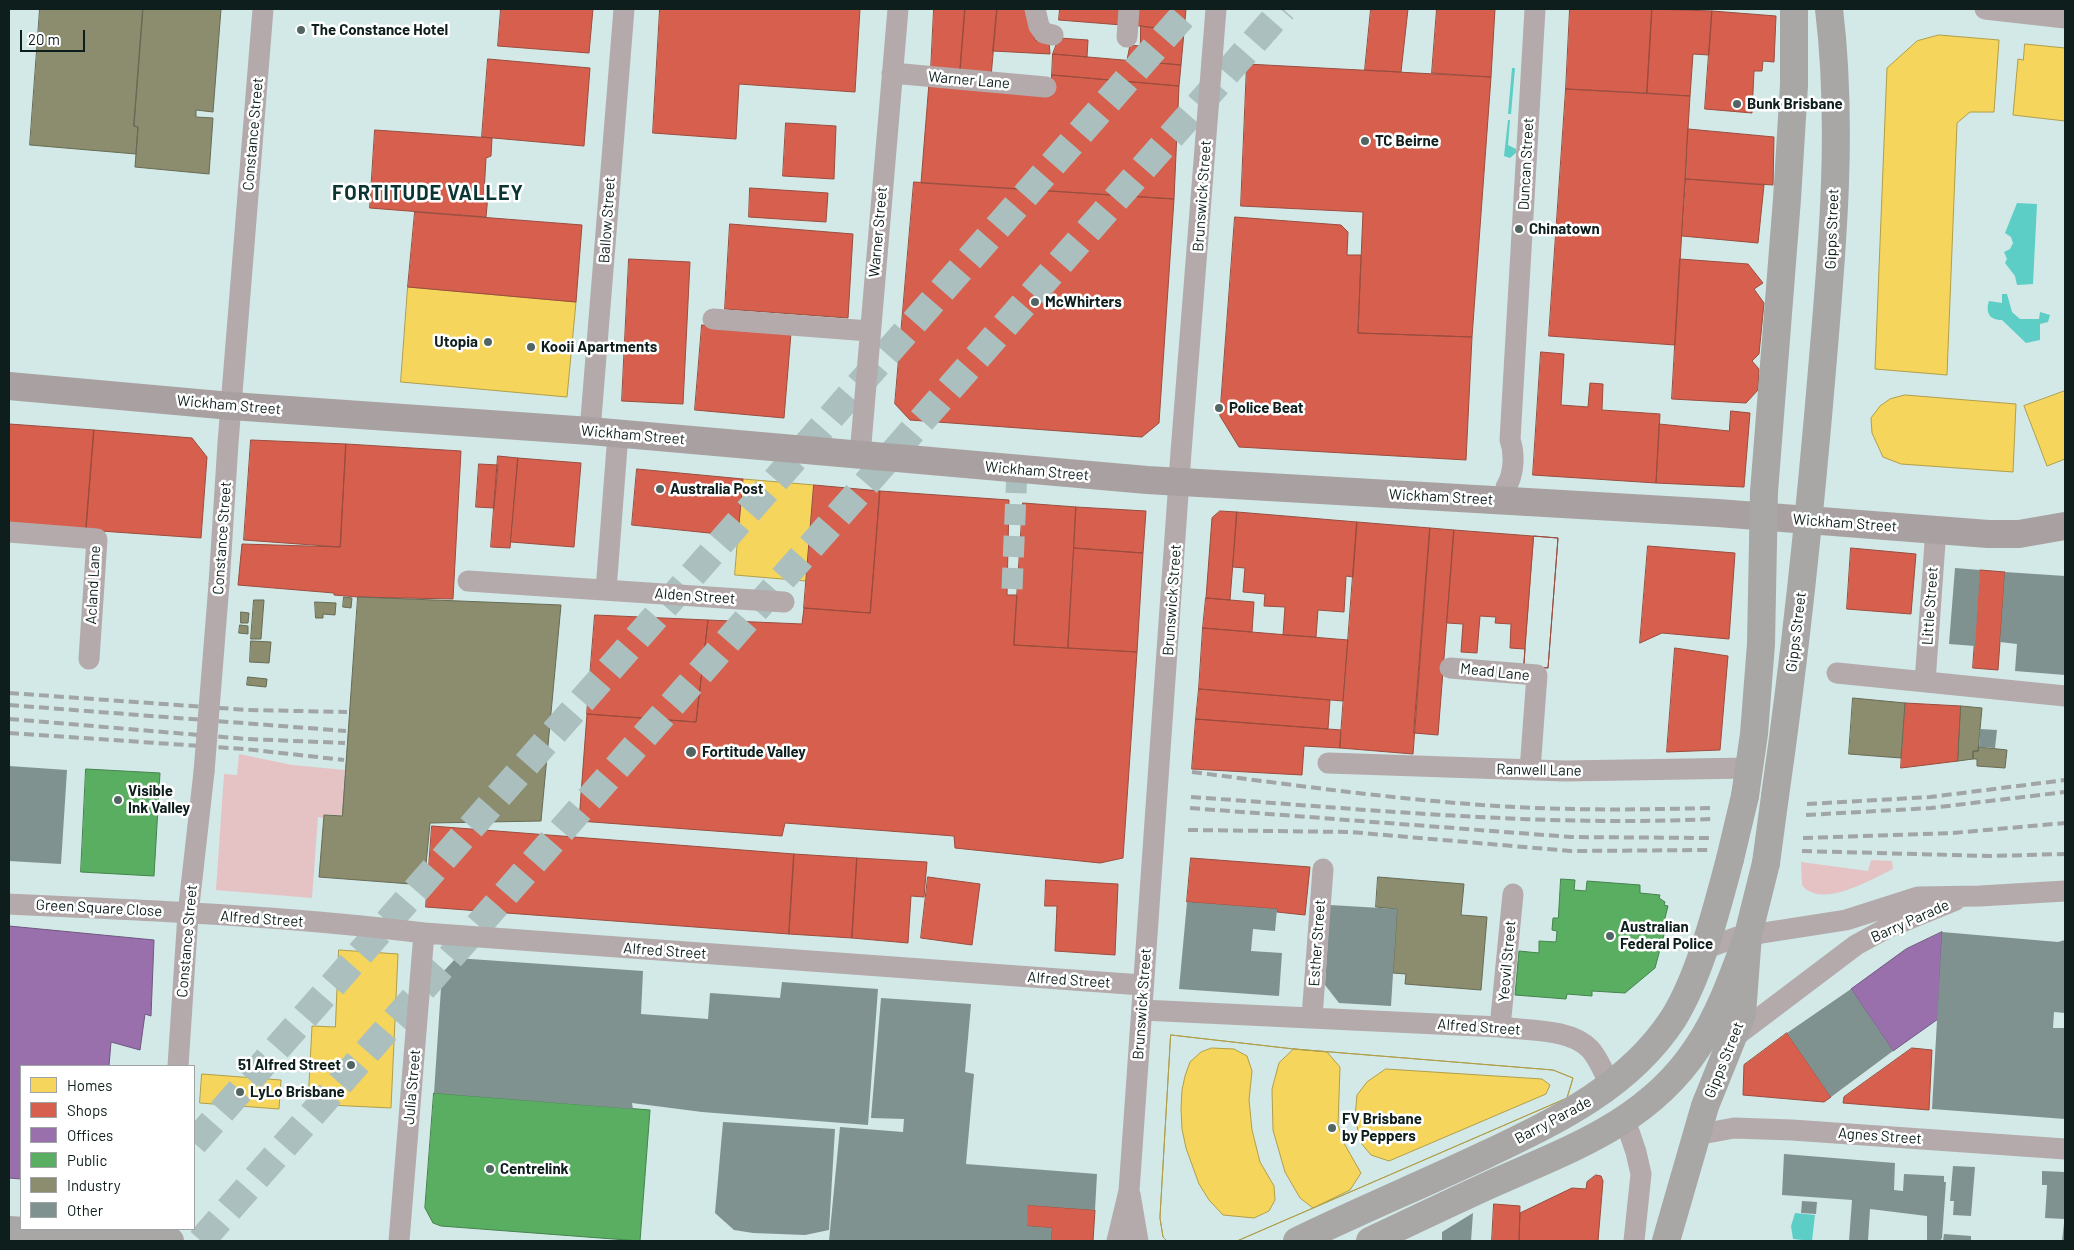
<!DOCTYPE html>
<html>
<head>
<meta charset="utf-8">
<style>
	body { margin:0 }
	#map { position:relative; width:2074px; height:1250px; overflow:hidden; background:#d2e9e7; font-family:Barlow,sans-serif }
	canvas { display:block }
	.frame { position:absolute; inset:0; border:10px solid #0d1e1c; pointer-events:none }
	.legend { position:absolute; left:20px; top:1065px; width:175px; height:165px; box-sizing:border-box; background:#fff; border:1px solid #9ea5a4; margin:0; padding:6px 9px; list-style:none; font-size:15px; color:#0d1e1c }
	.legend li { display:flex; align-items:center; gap:10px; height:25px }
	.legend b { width:25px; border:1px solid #9ea5a4 }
	.scale { position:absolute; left:20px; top:30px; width:65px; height:22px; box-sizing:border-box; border:2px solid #0d1e1c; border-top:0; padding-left:6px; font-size:15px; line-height:18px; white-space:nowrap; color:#0d1e1c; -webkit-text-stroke:4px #fff; paint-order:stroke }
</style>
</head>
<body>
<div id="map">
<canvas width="2074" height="1250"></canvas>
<div class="frame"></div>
<ul class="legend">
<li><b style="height:14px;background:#f6d55c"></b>Homes</li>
<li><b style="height:14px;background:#d6604d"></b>Shops</li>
<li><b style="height:14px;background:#9970ab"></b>Offices</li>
<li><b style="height:14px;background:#5aae61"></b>Public</li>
<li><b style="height:14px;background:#8c8c6e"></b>Industry</li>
<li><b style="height:14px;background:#809290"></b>Other</li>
</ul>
<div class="scale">20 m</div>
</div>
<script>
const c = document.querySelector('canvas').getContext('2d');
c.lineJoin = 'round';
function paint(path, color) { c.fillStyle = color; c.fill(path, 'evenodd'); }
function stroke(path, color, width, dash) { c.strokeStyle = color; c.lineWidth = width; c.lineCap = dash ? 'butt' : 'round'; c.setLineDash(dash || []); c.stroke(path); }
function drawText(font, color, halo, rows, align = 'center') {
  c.font = font + ' Barlow,sans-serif'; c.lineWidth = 5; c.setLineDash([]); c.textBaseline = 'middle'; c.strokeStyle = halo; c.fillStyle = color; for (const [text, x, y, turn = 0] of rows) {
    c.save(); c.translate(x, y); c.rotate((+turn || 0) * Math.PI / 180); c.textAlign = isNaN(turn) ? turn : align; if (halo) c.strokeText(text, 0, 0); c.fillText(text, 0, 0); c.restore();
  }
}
const green = new Path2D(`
	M239,754L292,765L345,770L342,816L324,815V818L318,817L312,898L216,890L224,774L237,775Z
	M1871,860L1892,861L1893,869C1872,879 1821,910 1802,885L1801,862L1868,871Z`);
const water = new Path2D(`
	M1512,68H1515L1511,114H1508Z
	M1508,120H1510L1508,145L1516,149L1517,152L1510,158L1504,156Z
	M2017,203L2037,204L2033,284L2017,285L2015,276L2005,263L2007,259L2004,252L2010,249L2013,243L2011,237L2005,233Z
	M2002,294H2007L2012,312L2020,319H2039L2040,312L2050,315L2048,322L2040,324V340L2026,343L2002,320C1990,320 1985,313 1989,301L2002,303Z
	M1795,1213L1815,1215L1812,1241L1793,1239L1791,1226Z`);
const homes = new Path2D(`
	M1939,35L1999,40L1994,112H1970L1957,123L1947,375L1875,369L1887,68L1917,41Z
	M2025,44L2065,48V121L2013,115L2018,59L2023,60Z
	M408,287L576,302L567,397L401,382Z
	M2065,391V459L2047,466L2024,406Z
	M1905,395L2016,404L2013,472L1901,464L1883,457L1872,433L1871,418L1880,406L1890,399Z
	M743,479L814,485L806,581L735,575Z
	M339,950L398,954L391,1108L308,1104L312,1026L335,1027Z
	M1171,1035L1294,1049L1553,1070L1573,1078L1567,1098L1237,1241H1167L1163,1237L1160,1218Z
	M1171,1035L1294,1049L1553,1070L1573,1078L1567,1098L1237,1241H1167L1163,1237L1160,1218Z
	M1212,1048L1234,1049L1247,1056L1252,1071L1249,1100L1252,1130L1260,1162L1274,1186L1275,1200L1269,1211L1254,1218L1223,1215L1209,1200L1199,1184L1186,1148L1182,1129L1181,1109L1182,1090L1185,1076L1190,1062L1201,1052Z
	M1294,1049L1327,1052L1340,1067L1338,1125L1345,1145L1361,1173L1350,1190L1313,1208L1300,1198L1285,1172L1273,1130L1272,1089L1279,1063Z
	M1386,1069L1542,1079L1550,1085L1546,1094L1389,1161L1371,1155L1361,1143L1355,1118L1357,1095L1367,1082Z
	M202,1074L281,1080L279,1109L200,1103Z`);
const shops = new Path2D(`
	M501,9H593L589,53L498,46Z
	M660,9H860L855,92L739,84L736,139L653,133Z
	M934,9H965L960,72L931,70Z
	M965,9H997L991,77L960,72Z
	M997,9H1027L1035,40L1049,41L1050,54L993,51Z
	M1060,9H1123L1122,25L1059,20Z
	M1133,9H1186L1184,32L1132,25Z
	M1371,9H1408L1401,72L1365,70Z
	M1437,9H1495L1491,77L1432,73Z
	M1570,9H1652L1647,93L1566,89Z
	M1652,9L1712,11L1709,55L1693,54L1690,96L1647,93Z
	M1712,11L1776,16L1774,62L1763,61L1762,71H1754L1752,113L1705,109Z
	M1141,26L1184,32L1181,65L1127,60L1130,45L1140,46Z
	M1059,38L1088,40L1087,57L1053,54Z
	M1053,54L1181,65L1179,86L1052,75Z
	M488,59L590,68L584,146L482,137Z
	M1247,64L1491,77L1472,337L1358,333L1363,212L1241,206Z
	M1052,75L1179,86L1174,199L921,183L929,83L1050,96Z
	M1566,89L1690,96L1675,345L1549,336Z
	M786,123L836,126L834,179L783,176Z
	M1688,129L1774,137L1773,185L1686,179Z
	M375,130L492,138L491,156L486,158L484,193L488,195L486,217L370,208Z
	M1686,179L1764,185L1758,243L1682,236Z
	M914,182L1174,199L1159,423L1142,437L910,420L895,404Z
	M750,188L828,193L826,222L749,217Z
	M415,212L582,225L576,302L408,287Z
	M1235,217L1341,225L1348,232L1347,255H1361L1358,333L1472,337L1466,460L1239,447L1220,416Z
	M730,224L853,234L848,318L725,309Z
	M629,259L690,262L683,404L622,401Z
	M1680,259L1748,264L1763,283L1754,289L1764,303L1759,354L1752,361L1759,369L1758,390L1746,403L1672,399Z
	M702,325L791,333L784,418L695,410Z
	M1541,352L1564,354L1561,405L1588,407L1590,383L1603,384L1602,410L1660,414L1656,483L1533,475Z
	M1731,411L1750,413L1744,487L1656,483L1659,424L1729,431Z
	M9,424L94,430L86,530L9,523Z
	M94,430L192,438L207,457L201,538L86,530Z
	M251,440L346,444L340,547L244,540Z
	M346,444L461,451L453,599L358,597L334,595V593L238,585L242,544L340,547Z
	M498,456L518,458L510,548L491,547Z
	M518,458L581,463L574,547L511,542Z
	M479,464L498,465L494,508L476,507Z
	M637,469L743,479L738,536L632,525Z
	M814,485L880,491L870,613L804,608Z
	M880,491L1009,500L1007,595H1017L1014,645L1137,652L1123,858L1100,863L955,848L954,836L785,823L782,836L579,821L587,714L696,722L708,620L802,624L804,608L870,613Z
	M1023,503L1076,507L1068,648L1014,645Z
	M1076,507L1146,511L1143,553L1074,548Z
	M1220,511L1237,512L1230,600L1206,598L1212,518Z
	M1237,512L1357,522L1353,577L1346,576L1344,612L1318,610L1316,637L1283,635L1285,607L1264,606L1265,594L1243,592L1245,568L1233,567Z
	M1357,522L1430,528L1413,754L1340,748Z
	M1430,528L1454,530L1438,735L1414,733Z
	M1454,530L1558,538L1548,668L1524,666L1525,649L1510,648L1511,624L1495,623L1496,617L1480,616L1477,653L1461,652L1463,624L1447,623Z
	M1534,536L1558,538L1548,668L1524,666Z
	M1648,546L1735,553L1729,639L1662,633L1640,643Z
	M1074,548L1143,553L1137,652L1068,648Z
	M1851,548L1916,554L1911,614L1847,609Z
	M1980,570L2005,572L1998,670L1973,668Z
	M1206,598L1254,602L1252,632L1203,628Z
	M595,615L708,620L696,722L587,714Z
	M1203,628L1348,640L1343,701L1199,689Z
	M1675,648L1728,656L1720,750L1667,752Z
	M1199,689L1330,700L1328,729L1196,719Z
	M1905,703L1961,706L1958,761L1901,768Z
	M1196,719L1341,730L1340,748L1304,746L1302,775L1192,769Z
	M432,826L794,854L789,934L426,907Z
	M794,854L857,858L852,938L789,934Z
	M857,858L927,862L924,897L911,896L908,943L852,938Z
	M1191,858L1310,867L1305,915L1277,912V909L1187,902Z
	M928,877L980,884L972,945L921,938Z
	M1046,880L1118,884L1115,955L1055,951L1057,906H1045Z
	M1787,1033L1831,1097L1824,1102L1743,1095L1744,1065Z
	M1912,1048L1932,1050L1929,1110L1843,1103L1844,1097Z
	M1596,1175L1601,1176L1603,1181L1598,1241H1519L1520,1213L1572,1188L1586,1189L1587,1182Z
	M1494,1204L1520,1206L1519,1241H1492Z
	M1028,1205L1095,1210L1093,1241H1051L1052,1228L1027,1226Z`);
const offices = new Path2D(`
	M9,926L154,940L151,1016L145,1014L140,1050L111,1042L109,1066H21V1179L9,1178Z
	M1942,932L1938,1019L1893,1051L1851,989L1906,949Z`);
const public = new Path2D(`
	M86,769L160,773L154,876L81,872Z
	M1561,879L1575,880L1574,890L1586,891L1587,881L1640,885V893L1660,895L1659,898L1665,902L1664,905L1668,906L1663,926L1666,927L1655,968L1625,993L1592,991V996L1567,994L1566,999L1515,995L1519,951L1539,953V941L1556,942L1557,931L1552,930L1553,918H1558Z
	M434,1093L650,1110L640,1241L441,1226L433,1223L425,1208Z`);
const industry = new Path2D(`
	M40,9H143L134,126L138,127L136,154L30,145Z
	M143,9H221L213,112L196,110V117L213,118L209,174L135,167L138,127L134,126Z
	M344,597L352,598L351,608L343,607Z
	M358,597L561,605L541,821L430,823L424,885L319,877L324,815L342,816Z
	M254,600H264L261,639H251Z
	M315,602L336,603L335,615L323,614V618H316Z
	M241,612L249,613L248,623H241Z
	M240,625L248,626V634L239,633Z
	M251,641L271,642L269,663L250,662Z
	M248,677L267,679L266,687L247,685Z
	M1853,698L1905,703L1901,758L1849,754Z
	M1961,706L1982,708L1978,751H1973V759L1958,761Z
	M1979,747L2007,750L2005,768L1977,766V759H1973V751H1978Z
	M1378,877L1464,884L1461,915L1487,917L1481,990L1405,984L1406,974L1393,973L1397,909L1376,907Z`);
const building = new Path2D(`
	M1955,568L1980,570L1975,646L1949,644Z
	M2005,572L2065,576V675L2015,671L2017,644L2000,642Z
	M1980,729L1997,730L1995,748L1979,747Z
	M9,766L67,770L61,864L9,861Z
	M1187,902L1277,909L1275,931L1253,929L1251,951L1282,953L1279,996L1179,989Z
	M1330,905L1397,909L1391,1006L1339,1003L1325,985Z
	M1942,932L2058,942L2065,940V1013L2054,1012L2053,1028H2065V1119L1932,1109Z
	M456,958L643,971L641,1014L708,1019L710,993L780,998L782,982L878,989L868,1125L702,1112L632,1103L633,1109L434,1093L442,973Z
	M1851,989L1893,1051L1831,1097L1787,1033Z
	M881,998L971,1004L965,1072L974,1074L966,1164L1097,1174L1095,1210L1028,1205L1027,1226L1052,1228L1051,1241H829L840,1127L903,1132L904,1119L871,1118Z
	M723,1122L835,1129L829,1230L805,1235L753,1233L734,1230L715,1213Z
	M1784,1154L1895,1163L1894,1190L1903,1191L1904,1174L1944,1176V1182H1946L1942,1238L1940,1241H1927V1216L1870,1209L1868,1241H1849L1852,1200L1782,1195Z
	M1953,1166L1975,1167L1971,1216L1953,1215L1954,1201H1950Z
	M2042,1171L2065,1172V1219L2045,1218L2047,1185H2042Z
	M1802,1201L1817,1202L1816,1214L1801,1213Z
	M1473,1213L1471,1241H1442V1232Z
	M2064,1223L2065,1241H2062Z
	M1944,1234L1971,1236V1241H1943Z`);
const minorTunnel = new Path2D(`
	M1012,589L1017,470`);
const highwayTunnel = new Path2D(`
	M194,1143L1189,9
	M201,1241L1283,9`);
const minor = new Path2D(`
	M1035,9L1039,26L1044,33L1053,35
	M1985,9L2065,18
	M1127,37L1129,9
	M892,73L1046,87
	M713,319L869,331
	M590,431L624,9
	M860,455L898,9
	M1506,487C1514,475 1515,453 1510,440L1535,9
	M9,532L97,539L89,659
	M468,581L784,602
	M219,584L228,443L263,9
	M606,590L618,434
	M1450,668L1537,675L1530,770
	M1837,673L2065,696
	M1925,682L1936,529
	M1328,763L1565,771L1750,768
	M9,904C147,910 287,916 424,933L1142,985
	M1702,950L1737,937L1846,920L1918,897L1980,896L2065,891
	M1142,1010L1500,1027C1527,1031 1570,1028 1590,1049C1599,1059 1605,1074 1610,1086
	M1312,1017L1323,869
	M1500,1027L1513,894
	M1733,1038L1856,945L1887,928L1956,900
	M178,1066L188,914L204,772
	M1625,1120L1636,1152L1641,1174L1634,1241
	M1696,1135L1734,1128L1792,1130L2065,1149
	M1130,1194L1138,1241
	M399,1241L424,933
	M1117,1241L1129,1191L1181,452L1216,9`);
const major = new Path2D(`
	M9,386L231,406L590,431L1147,480L1718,513L1988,534H2019L2065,526`);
const highway = new Path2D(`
	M1745,796L1754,734L1761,644L1764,492L1787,199L1794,85V9
	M1775,796C1796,650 1811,504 1823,358C1833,242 1843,124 1829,9
	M9,1230L170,1241
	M1297,1241C1361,1210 1426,1183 1489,1153C1560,1119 1629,1086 1673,1019C1700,976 1717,908 1730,859
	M1370,1241C1412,1221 1454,1201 1496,1182C1573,1148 1649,1121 1697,1048C1720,1014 1734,973 1748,935
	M1666,1241L1705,1106L1742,1014L1748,935L1766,863`);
const rail = new Path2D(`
	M9,693L248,710L347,712
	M9,705L346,731
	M9,719L247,739L345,743
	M9,733L245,749L344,760
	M1192,772C1319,788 1445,807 1573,809C1620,810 1666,809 1713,808
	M1191,797C1364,809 1538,827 1712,819
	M1807,804L1930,797L2065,780
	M1190,808L1571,837L1710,838
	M1806,815L1931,808L2065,792
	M1188,830L1350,832L1571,851L1708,850
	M1803,838L1953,833L2065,823
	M1802,851L1989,856L2065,854`);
const minorBridge = new Path2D(`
	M204,772L219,584`);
const highwayBridge = new Path2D(`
	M1730,859L1745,796
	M1766,863L1775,796`);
const markers = [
	[301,30,5,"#526563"],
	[1737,104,5,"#526563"],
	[1365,141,5,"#526563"],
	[1519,229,5,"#526563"],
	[1035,302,5,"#526563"],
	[488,342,5,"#526563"],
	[531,347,5,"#526563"],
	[1219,408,5,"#526563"],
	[660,489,5,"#526563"],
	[691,752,6,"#526563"],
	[118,800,5,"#526563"],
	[1610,936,5,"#526563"],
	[351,1065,5,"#526563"],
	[240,1092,5,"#526563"],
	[1332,1128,5,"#526563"],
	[490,1169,5,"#526563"]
];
const poiNames = [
	["The Constance Hotel",311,30],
	["Bunk Brisbane",1747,104],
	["TC Beirne",1375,141],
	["Chinatown",1529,229],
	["McWhirters",1045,302],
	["Utopia",478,342,"right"],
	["Kooii Apartments",541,347],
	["Police Beat",1229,408],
	["Australia Post",670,489],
	["Fortitude Valley",702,752],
	["Visible",128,791],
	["Ink Valley",128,808],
	["Australian",1620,927],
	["Federal Police",1620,944],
	["51 Alfred Street",341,1065,"right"],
	["LyLo Brisbane",250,1092],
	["FV Brisbane",1342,1119],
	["by Peppers",1342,1136],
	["Centrelink",500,1169]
];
const streetNames = [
	["Warner Lane",969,80,5],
	["Constance Street",253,134,-85],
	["Duncan Street",1526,164,-87],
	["Brunswick Street",1202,196,-86],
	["Ballow Street",607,220,-86],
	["Gipps Street",1832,229,-88],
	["Warner Street",878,232,-85],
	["Wickham Street",229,405,5],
	["Wickham Street",633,435,5],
	["Wickham Street",1037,471,5],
	["Wickham Street",1441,497,3],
	["Wickham Street",1845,523,4],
	["Constance Street",222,538,-86],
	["Acland Lane",93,585,-87],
	["Alden Street",695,596,4],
	["Brunswick Street",1172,600,-86],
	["Little Street",1930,606,-86],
	["Gipps Street",1796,632,-83],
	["Mead Lane",1495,672,6],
	["Ranwell Lane",1539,770,1],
	["Green Square Close",99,908,3],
	["Alfred Street",262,919,4],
	["Barry Parade",1910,921,-24],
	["Constance Street",187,941,-85],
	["Esther Street",1317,943,-86],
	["Alfred Street",665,951,4],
	["Yeovil Street",1507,961,-85],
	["Alfred Street",1069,980,4],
	["Brunswick Street",1142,1004,-86],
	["Alfred Street",1479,1027,4],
	["Gipps Street",1724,1060,-68],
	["Julia Street",412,1087,-85],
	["Barry Parade",1553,1120,-28],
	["Agnes Street",1880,1136,4]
];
const districtNames = [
	["FORTITUDE VALLEY",428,193]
];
paint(green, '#e5c3c4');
paint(water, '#5dcec6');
paint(homes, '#f6d55c');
stroke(homes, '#b09e49', 1);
paint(shops, '#d6604d');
stroke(shops, '#9a4c3e', 1);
paint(offices, '#9970ab');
stroke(offices, '#6f5780', 1);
paint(public, '#5aae61');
stroke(public, '#43834c', 1);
paint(industry, '#8c8c6e');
stroke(industry, '#666b55', 1);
paint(building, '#809290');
stroke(minorTunnel, '#abc0be', 21, [21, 11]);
stroke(highwayTunnel, '#abc0be', 28, [28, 14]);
stroke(minor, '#b4aaab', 21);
stroke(major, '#a9a1a1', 28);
stroke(highway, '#a9a6a6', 28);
stroke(rail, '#a2a5a5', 4, [10, 5]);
stroke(minorBridge, '#b4aaab', 21);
stroke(highwayBridge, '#a9a6a6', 28);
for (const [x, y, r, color] of markers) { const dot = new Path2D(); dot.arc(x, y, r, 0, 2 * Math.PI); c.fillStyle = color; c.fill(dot); stroke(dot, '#fff', 2); }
drawText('bold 15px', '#0d1e1c', '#fff', poiNames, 'left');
drawText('15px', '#0d1e1c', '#fff', streetNames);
c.letterSpacing = '1px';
drawText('bold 20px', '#0a3532', '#fff', districtNames);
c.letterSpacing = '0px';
</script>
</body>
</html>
